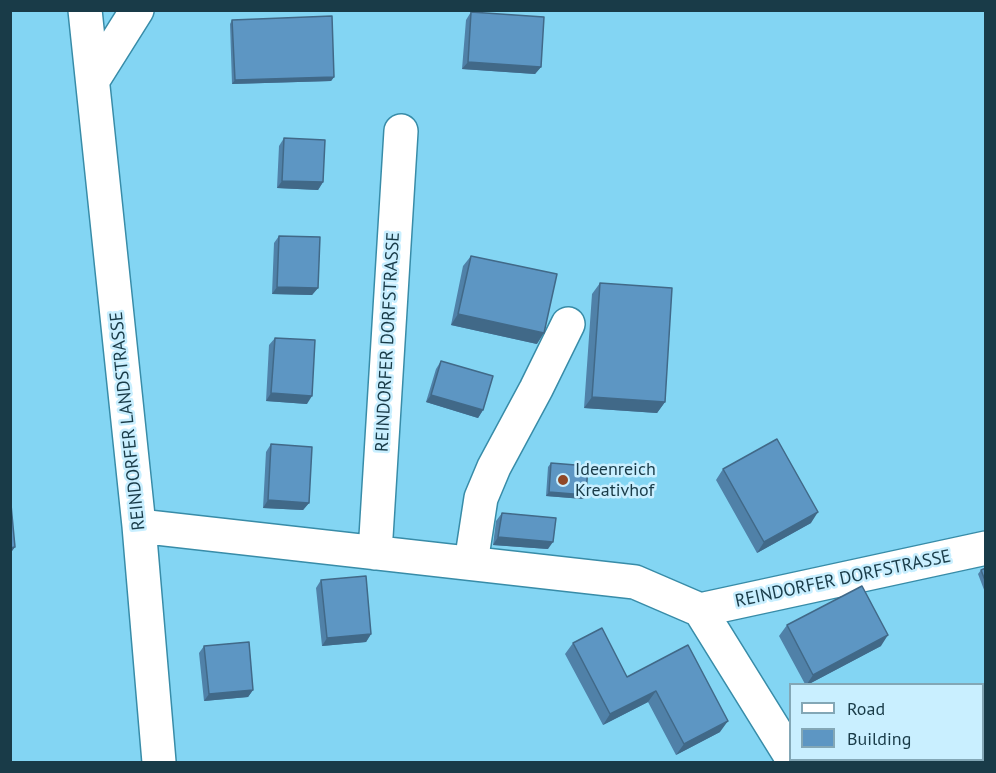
<!DOCTYPE html>
<html>
<head>
<meta charset="utf-8">
<style>
	body { margin:0 }
	#map { position:relative; width:996px; height:773px; overflow:hidden; background:#83d5f3; font-family:"PT Sans",sans-serif }
	canvas { display:block }
	.frame { position:absolute; inset:0; border:12px solid #193b48; pointer-events:none }
	.legend { position:absolute; left:789px; top:683px; width:195px; height:78px; box-sizing:border-box; background:#c9efff; border:2px solid #83a7b6; margin:0; padding:8px 10px; list-style:none; font-size:18px; color:#193b48 }
	.legend li { display:flex; align-items:center; gap:12px; height:30px }
	.legend b { width:30px; border:2px solid #83a7b6 }
</style>
</head>
<body>
<div id="map">
<canvas width="996" height="773"></canvas>
<div class="frame"></div>
<ul class="legend">
<li><b style="height:8px;background:#fff"></b>Road</li>
<li><b style="height:16px;background:#5d96c3"></b>Building</li>
</ul>
</div>
<script>
const c = document.querySelector('canvas').getContext('2d');
c.lineJoin = 'round';
function stroke(path, color, width, dash) { c.strokeStyle = color; c.lineWidth = width; c.lineCap = dash ? 'butt' : 'round'; c.setLineDash(dash || []); c.stroke(path); }
function paint(path, color) { c.fillStyle = color; c.fill(path, 'evenodd'); }
function drawText(font, color, halo, rows, align = 'center') {
  c.font = font + ' "PT Sans",sans-serif'; c.lineWidth = 5; c.setLineDash([]); c.textBaseline = 'middle'; c.strokeStyle = halo; c.fillStyle = color; for (const [text, x, y, turn = 0] of rows) {
    c.save(); c.translate(x, y); c.rotate((+turn || 0) * Math.PI / 180); c.textAlign = isNaN(turn) ? turn : align; if (halo) c.strokeText(text, 0, 0); c.fillText(text, 0, 0); c.restore();
  }
}
const minor = new Path2D(`
	M85,10L139,526L159,762
	M93,80L137,10
	M139,526L635,582L700,610L790,755
	M375,553L401,131
	M471,563L481,498L494,467L536,389L568,324
	M700,610L986,548`);
const wall = new Path2D(`
	M471,12L541,67L535,74L462,69L466,20Z
	M232,20L334,77L331,81L232,84L230,24Z
	M284,138L323,182L318,190L277,188L279,146Z
	M279,236L318,288L312,295L272,294L274,243Z
	M471,256L537,344L451,325L463,266Z
	M600,283L665,402L657,413L584,408L592,294Z
	M275,338L307,404L266,401L269,345Z
	M441,361L483,410L478,418L426,402L436,369Z
	M271,444L309,503L303,510L263,508L266,452Z
	M551,463L586,495L583,499L546,496L548,467Z
	M723,469L811,523L757,553L716,480Z
	M502,513L548,549L493,545L496,521Z
	M986,568V595L978,574L981,570Z
	M321,580L371,634L366,642L322,646L316,588Z
	M787,625L881,646L809,684H805L779,636Z
	M573,643L627,677L688,645L720,732L676,755L648,702L603,725L565,654Z
	M204,646L253,690L248,697L204,701L199,653Z
	M911,759H973L975,762H913Z`);
const shadedWall = new Path2D(`
	M468,62L541,67L535,74L462,69Z
	M334,77L331,81L232,84L235,80Z
	M282,181L323,182L318,190L277,188Z
	M277,287L318,288L312,295L272,294Z
	M458,314L544,333L537,344L451,325Z
	M271,393L312,396L307,404L266,401Z
	M431,395L483,410L478,418L426,402Z
	M592,397L665,402L657,413L584,408Z
	M549,492L586,495L583,499L546,496Z
	M268,500L309,503L303,510L263,508Z
	M818,512L811,523L757,553L764,542Z
	M498,537L553,542L548,549L493,545Z
	M15,547L10,554V548Z
	M371,634L366,642L322,646L327,638Z
	M888,635L881,646L809,684H807L813,675Z
	M253,690L248,697L204,701L209,694Z
	M656,691L648,702L603,725L610,714Z
	M728,721L720,732L676,755L684,744Z`);
const building = new Path2D(`
	M471,12L544,17L541,67L468,62Z
	M332,16L334,77L235,80L232,20Z
	M284,138L325,140L323,182L282,181Z
	M279,236L320,237L318,288L277,287Z
	M471,256L557,274L544,333L458,314Z
	M600,283L672,288L665,402L592,397Z
	M275,338L315,340L312,396L271,393Z
	M441,361L493,376L483,410L431,395Z
	M777,439L818,512L764,542L723,469Z
	M271,444L312,447L309,503L268,500Z
	M551,463L588,466L586,495L549,492Z
	M10,494L15,547L10,548Z
	M502,513L556,518L553,542L498,537Z
	M986,568V583L981,570Z
	M366,576L371,634L327,638L321,580Z
	M862,586L888,635L813,675L787,625Z
	M602,628L627,677L688,645L728,721L684,744L656,691L610,714L573,643Z
	M249,642L253,690L209,694L204,646Z
	M921,759H973L975,762H922Z`);
const markers = [
	[563,480,6,"#904827"]
];
const streetNames = [
	["REINDORFER DORFSTRASSE",388,342,-87],
	["REINDORFER LANDSTRASSE",128,421,-96],
	["REINDORFER DORFSTRASSE",843,579,-12]
];
const poiNames = [
	["Ideenreich",575,470],
	["Kreativhof",575,491]
];
stroke(minor, '#388ca8', 36);
stroke(minor, '#fff', 33);
paint(wall, '#5081a8');
paint(shadedWall, '#416988');
paint(building, '#5d96c3');
stroke(building, '#416988', 1.5);
for (const [x, y, r, color] of markers) { const dot = new Path2D(); dot.arc(x, y, r, 0, 2 * Math.PI); c.fillStyle = color; c.fill(dot); stroke(dot, '#c9efff', 2); }
drawText('18px', '#193b48', '#c9efff', streetNames);
drawText('18px', '#193b48', '#c9efff', poiNames, 'left');
</script>
</body>
</html>
